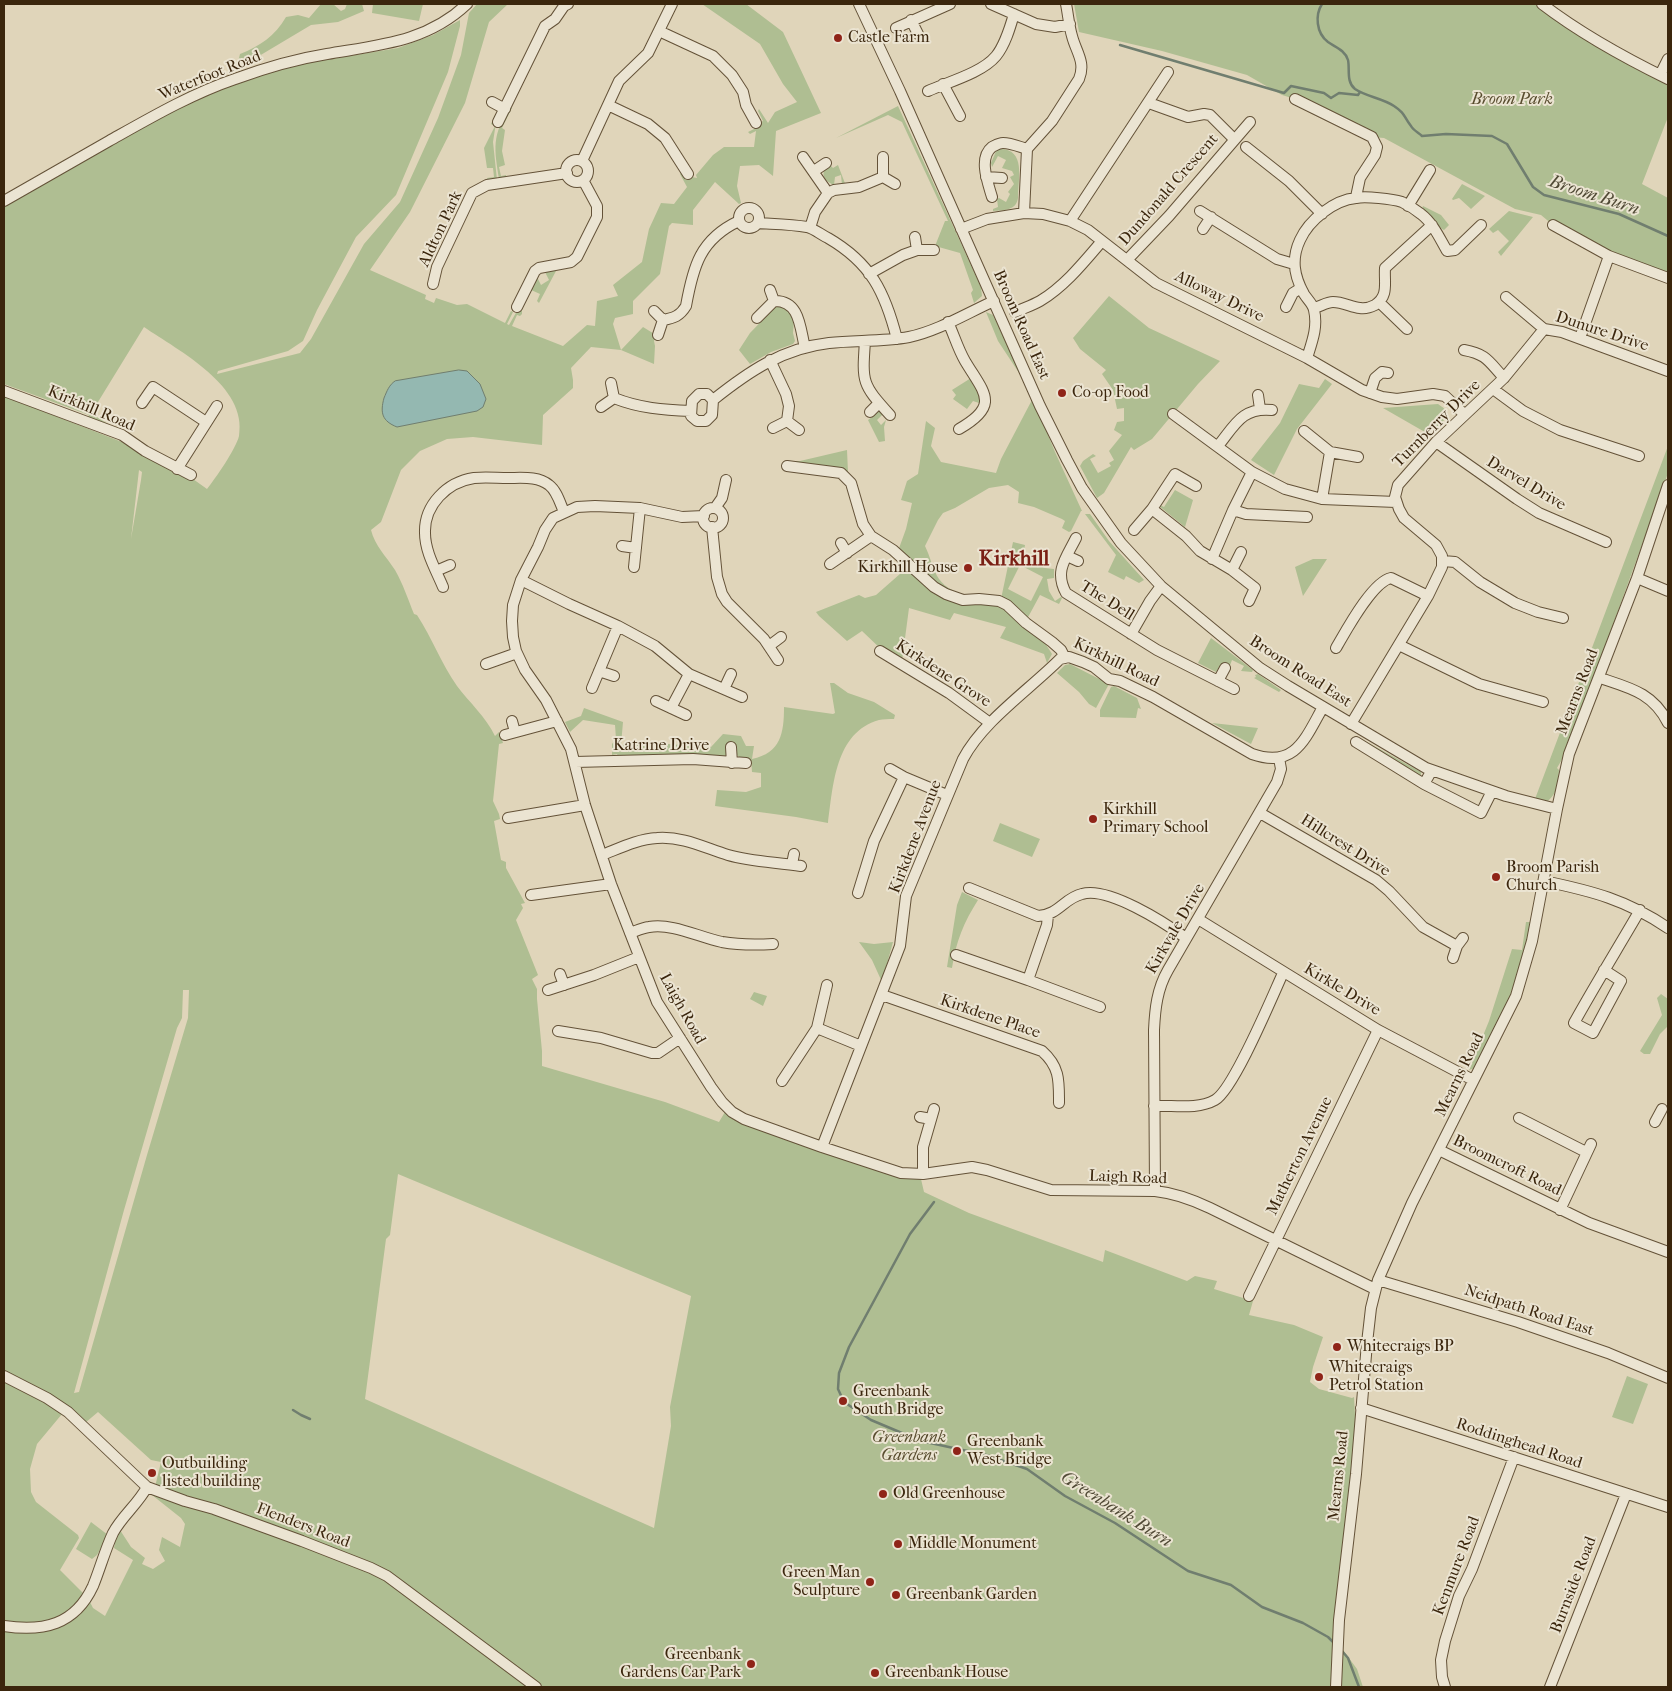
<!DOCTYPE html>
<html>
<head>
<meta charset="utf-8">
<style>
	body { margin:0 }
	#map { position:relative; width:1672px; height:1691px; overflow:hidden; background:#e0d5ba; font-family:"IM FELL French Canon",serif }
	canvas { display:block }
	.frame { position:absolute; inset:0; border:5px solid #3b260d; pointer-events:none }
</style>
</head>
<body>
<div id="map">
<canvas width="1672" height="1691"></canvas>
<div class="frame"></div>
</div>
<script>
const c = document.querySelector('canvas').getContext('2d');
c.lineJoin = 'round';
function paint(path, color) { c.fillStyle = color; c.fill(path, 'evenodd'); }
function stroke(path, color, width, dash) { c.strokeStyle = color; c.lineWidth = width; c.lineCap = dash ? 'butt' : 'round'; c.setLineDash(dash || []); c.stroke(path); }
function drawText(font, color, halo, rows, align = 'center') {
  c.font = font + ' "IM FELL French Canon",serif'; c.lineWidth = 4; c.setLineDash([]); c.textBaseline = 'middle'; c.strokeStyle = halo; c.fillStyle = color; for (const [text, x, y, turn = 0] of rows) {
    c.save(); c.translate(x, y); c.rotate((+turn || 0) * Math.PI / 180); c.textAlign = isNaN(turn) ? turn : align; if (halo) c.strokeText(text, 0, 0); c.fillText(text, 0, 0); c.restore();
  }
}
const green = new Path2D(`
	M321,4H333L341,11L345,9L347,4H362L364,11L338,22L311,25L254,59L238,62L240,54C260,46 275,36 286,17L298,15L309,18Z
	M373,4H423L419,21L372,13Z
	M477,4H508L489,22L465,103L410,212L370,270L426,295L425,299L434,303L436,298L457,305L467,304L505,323L511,311L513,312L507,324L509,325L517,311L518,312L520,309L522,311V314L520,316L517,315L512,326L563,346L587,325L595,326L597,301L618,296L613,285L642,262L649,229L661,203L674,204L687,187L680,174L681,173L686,180L692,177L697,178L696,175L713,155L724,147H754L756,131L750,134L748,132L758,127L757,124L763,121L758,111L759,109L768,123L775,112L797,102L783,84L760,44L702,4H746L783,32L821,113L776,131L773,176L759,165L740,166L737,186L741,203L739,204L715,182L693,210V225L672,223L669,226L660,274L633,301V314L615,318L613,324L621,350L643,327L656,335L654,341L655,346L654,364L621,350L591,347L571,368L573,380V388L543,415L542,445L473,437L447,439L420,451L401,470L381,522L371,530C375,546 386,556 395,570C403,584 408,599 414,614L417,615C432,638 441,663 457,686C469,702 486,717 495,736L499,732L503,743L499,744L493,801L499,814L500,819L494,821L501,860L506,862V868L525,903L521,904L523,908L516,920L538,975L532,979L537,989V999L542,1051V1066L665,1102L719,1122L725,1112L745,1125L878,1171L921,1179L924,1192L969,1213L1103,1262L1105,1250L1187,1281L1195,1276L1217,1281L1214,1289L1253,1301L1249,1315L1294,1325L1323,1337L1313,1367L1310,1382L1319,1389L1352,1398L1354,1397L1356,1433L1350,1490L1338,1581L1333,1639L1341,1643L1343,1650L1357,1669L1363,1687H541L404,1583L155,1487L161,1462L151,1460L98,1412L85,1423L4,1374V396L122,442L140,453L144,444L207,489C215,479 236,449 239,436C248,386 179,351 144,327L90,415L99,418L111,426L87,419L89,415L4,384V206L120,139L205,95L253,76L306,63L398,48L433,35L460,20V26L448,72L396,195L356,237L317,310L303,341L288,351L218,371L217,374L300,353L311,339L364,244L400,202L438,118L461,55L469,13ZM139,470L142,472L141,480L131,539ZM183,990H189L188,1018L147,1155L79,1392L74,1393L124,1210L177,1028L182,1018ZM398,1174L691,1296L670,1407L671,1426L654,1528L365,1399L386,1239L390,1235Z
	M1074,4H1542L1668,83V117L1642,184L1668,198V276L1627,261L1553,225L1541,215L1515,209L1384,138L1372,137L1295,99L1282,95L1247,75L1162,51L1079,32Z
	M898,106L981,287L982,296L974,303L971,293L973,290L960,253L935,246L945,221H948L902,122L888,115L836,138Z
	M509,108H512L502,128L505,130L502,151L505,165L499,167L501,176L506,175V178L499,179C494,148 492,136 509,108Z
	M495,115L497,116L493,142L497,180L488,181L487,178L494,177L493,168H487L484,148L495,126L491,124Z
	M997,149C1027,147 1018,178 1018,198C1016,211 1004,210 993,211V209L998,207L997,199L999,198L1006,202L1010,194L1008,192L1014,184L1010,177L1014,175L1012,171L1002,168L1006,160L998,156L992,167L991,163Z
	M829,164L833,168L838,165L846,186L842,185L841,175L835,177L834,185C824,181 819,173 829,164Z
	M1462,184L1485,196L1471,209L1459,198L1453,200L1452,199Z
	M1423,206L1441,215L1449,225L1444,230L1442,229L1422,209Z
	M1509,211L1533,217L1501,256L1498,252L1509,241L1498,230L1493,233L1489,229Z
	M553,267L556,268V271L539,303L537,301L540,294L529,289L537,277L541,285L549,280L545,272Z
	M1109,296L1149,328L1220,361L1198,384L1152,439L1134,450L1131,447L1104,493L1097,498L1080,466L1083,461L1093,454L1096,456L1090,459L1098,473L1111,466L1109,463L1114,460L1109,451L1122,435L1114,430L1117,422L1124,421V408L1117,409L1113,390L1102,374L1106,370L1080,349L1073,338Z
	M777,305L789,309L794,321L793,333L795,341L793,344L771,352L750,364L739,350L750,333Z
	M986,312L993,315L1023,379L998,341Z
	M971,378L980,391L982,404L973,401L967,409L953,399L956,395L952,390Z
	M1325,379L1332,384L1297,429L1274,475L1251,460L1280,423L1299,384L1319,388Z
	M1033,398L1055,452L1082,511H1081L1071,531L1069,532L1062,528L1065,521L1062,519L1034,507L1018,503L1019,492L1008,485L989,488L955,508L943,513L938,520L925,546C930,556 933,570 939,579C953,598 980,596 1001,599L1013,542L1025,545L1023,557L1045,568L1054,569V578L1047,579L1049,591L1055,601L1061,597L1062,598L1059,604L1040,595L1026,621L1008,605L965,597L941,589L898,551L906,529L912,503L901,500L907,481L918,474L926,421L935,428L931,446L941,462L996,473L1001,459ZM1020,565L1043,577L1031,601L1008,589Z
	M1438,404L1445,409L1446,418L1430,435L1383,408Z
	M877,410L884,413L877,420L881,425L886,420L884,427L885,441L879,442L868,420L872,417V414Z
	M1668,446V473L1568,749L1557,768L1559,770C1558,783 1558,792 1548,801L1535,799Z
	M847,450L848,472L852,481L842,471L789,465L790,461H800Z
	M1175,490L1193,500L1185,527L1159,506L1160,505L1164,507Z
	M1085,514H1090L1109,541L1144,580L1139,583L1126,576L1124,580L1108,572L1116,555Z
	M1313,559H1327L1303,596L1295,567Z
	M909,566L945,597L997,603L1045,643L1052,654L1047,663L1044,654L1000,638L1006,627L954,613L950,620L909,608L902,661L883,651L862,631L847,641L819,616L816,612L859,595L865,598L876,595Z
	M1211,638L1253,670L1252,672L1241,671L1244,666L1232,660L1229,668L1221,664L1216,672L1198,663Z
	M1070,664L1109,684L1096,708L1089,704L1079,692L1057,673L1065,665Z
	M1258,674L1281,690L1279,692L1254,678L1256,677L1255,675Z
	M830,683H834L848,693L874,702L895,715L894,719C889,719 883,719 879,720C835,732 833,787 828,823L796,817L715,806L717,790L746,792L761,787V773L752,772L751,759L742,760L736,754L728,753L722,759L618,757L617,754L612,755V744L616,739L615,725L583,720L570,732L565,722L581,716L584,708L623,722L621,745L653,743L711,747L723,734L741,736L746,746H754L752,759C781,753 784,733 784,707L833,714L835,713Z
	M1114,686L1137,698L1141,709L1138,708L1136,718L1100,717V710L1111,687Z
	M1212,723L1258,728L1251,744Z
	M1356,736L1421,772V775L1418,777L1355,738Z
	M1000,823L1040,839L1032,857L993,841Z
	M962,892L978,900C964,922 956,941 952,968L947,967L957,905Z
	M1526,922H1530C1525,975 1499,1021 1475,1068L1469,1070L1489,1021L1512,949L1522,950Z
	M859,942L874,944L893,942L882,982L872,960Z
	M754,992L767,996L763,1006L750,999Z
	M1661,994L1668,999V1026L1660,1034L1650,1054H1644L1640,1051L1662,1015L1657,998Z
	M1627,1376L1648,1384L1633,1424L1612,1417Z
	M4,1381L52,1405L62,1414L37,1444L30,1469L31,1492L36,1502L78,1535L79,1538L60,1570L86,1596L77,1607L49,1625L19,1622L4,1624Z
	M153,1492L350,1563L383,1578L529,1687H4V1629C49,1635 56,1634 90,1602L93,1608L105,1616L133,1560L114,1548L116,1536L120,1530L131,1547L145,1558L142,1564L153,1569L165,1561L159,1550L162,1537L180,1547L185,1524L181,1518L152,1495Z
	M91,1522L108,1535L97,1555L92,1559L76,1549Z`);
const water = new Path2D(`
	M459,370L467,371L480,384L486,399L483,407L477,411L397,427C382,421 380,413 384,398C387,391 389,385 395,381Z`);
const stream = new Path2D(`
	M1322,4C1315,15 1316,33 1328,42C1335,47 1345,50 1348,60C1350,69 1346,82 1355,89C1367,97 1382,98 1394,106C1406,114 1403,116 1411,126C1413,130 1419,133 1422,136L1446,134L1492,136L1507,144L1533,187L1544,195L1619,214L1668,236
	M1120,45L1284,93L1291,86L1324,93L1331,98L1339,93L1358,95L1360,92
	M934,1202L910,1234L849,1347L839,1373L838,1389L844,1402L871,1420L921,1441L986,1455L1027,1469L1065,1496L1115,1523L1188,1571L1231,1585L1262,1607L1303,1623L1328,1637L1334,1643
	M293,1410L301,1415L310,1419
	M1342,1651L1348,1658L1359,1687`);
const minor = new Path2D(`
	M859,4L900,91L1040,406L1067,460L1082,488L1121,543L1161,586L1260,668L1288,686L1426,768L1506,796L1557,809
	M991,4L1036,24L1055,27L1070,24
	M1542,4C1580,33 1625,58 1668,79
	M911,20L918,34
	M896,28L950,4
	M659,31L713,56L732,75L743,92L746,105L756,123
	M1660,75L1668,59
	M943,84L960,116
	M928,91C948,82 982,73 996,56C1005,45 1010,28 1014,14
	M1295,99L1372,137L1377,147L1375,155L1360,178L1356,197
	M492,102L505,109
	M1149,103L1188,117L1204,114L1210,115L1234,139
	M608,105L648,124L665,138L688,174
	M498,122L545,26L555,19L564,6L568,4
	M1246,147L1289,181L1322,214
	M803,157L828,193
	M566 171a11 11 0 1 1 22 0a11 11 0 1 1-22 0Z
	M582,161L619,81L648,53L672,4
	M814,171L826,163
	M883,177L895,184
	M986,177L1002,178
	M992,197C988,183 978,158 992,147C996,145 999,143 1003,143C1011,143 1020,147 1027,149
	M4,201C39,181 74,161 109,141C150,118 191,94 235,79C265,68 296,59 327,54C379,45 427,42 467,4
	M1408,206L1430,170
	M739 218a10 10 0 1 1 20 0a10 10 0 1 1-20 0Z
	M1200,211L1277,259L1294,264
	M1024,213L1027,149L1052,121L1079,79C1086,62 1076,52 1072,36C1069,26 1068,14 1066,4
	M1070,221L1168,72
	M758,223C774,224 791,224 807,227C815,229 821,235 828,238C871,263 885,292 897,339
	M1553,225L1609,256L1668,278
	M810,228L815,212L828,193L834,190L859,187L883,177V157
	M961,229L987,219L1024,213L1043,214L1070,221L1088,230L1156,283L1307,358L1362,390L1382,397L1397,399L1433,394L1445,396L1464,414
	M1203,229L1211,217
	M915,237L917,250
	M1127,260L1169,216L1250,122
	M869,274L903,255L917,250H934
	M433,284L437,267L472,193L487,185L567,173
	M770,290L774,301
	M1506,297L1544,329L1562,332L1668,371
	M1379,302L1407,329
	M517,307L535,271L539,268L571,262L577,257L597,217V206L583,180
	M1286,307L1293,293L1301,288
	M1314,308C1320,307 1326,302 1333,302C1343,302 1351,307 1360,308C1365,309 1371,307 1375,305C1389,296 1384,283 1385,268L1432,225
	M654,311L663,320C674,318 680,316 686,306C693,267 700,239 739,221
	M1015,312C1024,308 1033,305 1040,301C1065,286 1084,262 1102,241
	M757,318L774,301C800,300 800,328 805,348
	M948,322C954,335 958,349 965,361C984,393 1001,405 959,429
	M658,335L663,320
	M1580,338L1609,256
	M865,341C862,383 862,384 890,415
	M1464,350C1487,354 1489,362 1504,378
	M1307,358C1312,342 1318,327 1314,310C1313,304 1307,299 1304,294C1294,276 1291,259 1300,240C1309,220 1334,200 1356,198C1366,196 1392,199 1402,202C1408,205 1416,210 1421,214C1433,223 1440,239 1447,251L1455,250L1481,225
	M770,360L786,394L789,406L787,421L799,430
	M611,383L614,398C639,408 663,410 691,411
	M1493,389L1523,411L1560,430L1639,456
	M4,391L122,435L145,451L191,475
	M1370,393L1375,378L1382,372L1388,373
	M699,394H707L713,400L712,415L706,421H697L691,416L692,401Z
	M1258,395L1260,409
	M713,400C748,372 783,348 829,343C855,340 882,342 909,337C938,331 967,313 994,301
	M142,403L153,387L206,422
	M601,407L614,398
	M870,412L879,403
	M1173,414L1252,472L1285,489L1322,499L1396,502
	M773,428L787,421
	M1304,431L1330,452L1358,457
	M1436,442L1517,499L1539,513L1606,542
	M1218,446C1235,425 1242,407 1272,410
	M787,466L841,473L851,483L863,524L871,536L893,550L934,587L946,594L963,600L979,599L999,601L1007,605L1026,623L1052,642L1061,650L1065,658
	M177,469L217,406
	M1196,486L1175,474L1152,509L1186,536L1200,551L1232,570L1255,588L1249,601
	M1322,499L1330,452
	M715,508L722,498L726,480
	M703 518a10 10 0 1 1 20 0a10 10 0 1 1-20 0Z
	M1233,510L1246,514L1307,517
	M704,516L682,517L640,508L595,506L577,507L553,518L545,530L538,547L521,580L513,605L512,621L513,637L516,651L525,670L546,700L571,749L585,805L611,884L657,1002L711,1087L722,1102L732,1112L744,1119L822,1147L901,1173L923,1174L972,1167L987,1170L1051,1190L1155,1191C1175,1193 1191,1199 1210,1208L1375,1289
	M712,527L717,577L722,594L727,602L764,639L778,660
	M1134,530L1152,509
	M1076,538C1066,558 1054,571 1066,593L1157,650L1234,689
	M841,543L847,553
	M622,546L636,548
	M1067,556L1078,561
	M1212,559L1233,510L1252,472
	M1443,561L1455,562L1480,582L1515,603L1538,612L1563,618
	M830,564L871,536
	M634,567L640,508
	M1232,570L1241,552
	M436,571L450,565
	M1637,578L1668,591
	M521,580L569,604L618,626L655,646L689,674L742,697
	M443,587C436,570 425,552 425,533C424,505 447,482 474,478C485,477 497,478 508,478C522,478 538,476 549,485C557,491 560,503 564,512
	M1131,634L1150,601L1161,586
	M1399,645L1479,684L1543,702
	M769,646L781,637
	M1336,648C1346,631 1372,582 1391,578L1428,596
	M880,651L949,693L990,723
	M486,664L517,653
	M599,671L614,676
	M1600,678C1630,688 1653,693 1668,723
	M1218,681L1225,668
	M592,688L618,626
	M724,689L731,674
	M656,701L686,715
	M671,708L689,674
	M512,721L515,732
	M1351,724L1428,596L1442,567V556L1436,545L1404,518L1399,509L1395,497L1398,485L1436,442L1504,378L1544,329
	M505,735L557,721
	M1356,742L1424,784L1432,770
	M731,747L732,763
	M575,762L693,759L746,763
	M890,769L904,777L947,795
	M1424,784L1481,813L1492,791
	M1260,813L1376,880L1389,891L1423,927L1457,946
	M508,818L585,805
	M602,855C620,848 638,839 657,838C683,836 705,848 728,855C752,862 777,862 801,866
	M792,864L794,854
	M1544,881C1592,891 1627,900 1668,928
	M969,888L1038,916C1059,915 1064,898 1082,894C1108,886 1165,923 1186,938
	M858,893L874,841L904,777
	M531,895L611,884
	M1198,919L1378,1030L1473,1080
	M630,933C636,931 642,928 649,927C673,923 698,937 722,942C739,945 756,945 773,944
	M956,955L1028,980L1100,1007
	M1453,958L1457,946L1463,938
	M1604,970L1621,981L1593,1033L1574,1023C1595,985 1618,948 1640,910
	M560,974L564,985
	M1028,980L1047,925L1048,915
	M548,990L594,975L639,957
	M882,995L1042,1051C1060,1067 1059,1081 1059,1103
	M817,1028L861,1046
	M558,1031L601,1038L652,1053H658L680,1038
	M782,1081L817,1028L827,985
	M1154,1106C1173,1105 1197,1110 1215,1100C1234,1089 1272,997 1283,973
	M920,1117L931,1119
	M1519,1118L1586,1152
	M1655,1122L1662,1109
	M822,1147L900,946L906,896L963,759C983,721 1029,690 1060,659L1069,657L1083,662L1094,667L1109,679L1120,681L1153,697L1252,754C1295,769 1305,739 1323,707
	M1439,1150L1589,1223L1668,1252
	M923,1174V1147L934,1109
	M1155,1191L1154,1030C1155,1009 1157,989 1168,970L1277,782L1281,769L1279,758
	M1560,1210L1591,1144
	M1378,1280L1518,1322L1608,1353L1668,1378
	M1249,1296L1378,1030
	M4,1376L47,1398L68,1412L147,1487L185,1501L214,1509L302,1541L371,1568L387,1576L536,1687
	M1361,1408L1668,1507
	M4,1626C43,1632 75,1625 93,1586C100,1569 105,1550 113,1533C122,1516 138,1504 147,1487
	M1336,1687L1339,1620L1356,1474L1367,1343L1371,1308L1378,1280L1412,1203L1516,996L1532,941L1557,809L1569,754L1637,578L1668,485
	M1445,1687L1442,1677L1441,1660L1445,1641L1459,1596L1472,1569L1514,1457
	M1550,1687L1626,1494`);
const markers = [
	[838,38,5,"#8f2418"],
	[1062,393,5,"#8f2418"],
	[968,568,5,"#8f2418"],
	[1093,819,5,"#8f2418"],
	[1496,877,5,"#8f2418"],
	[1337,1347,5,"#8f2418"],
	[1319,1377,5,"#8f2418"],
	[843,1401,5,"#8f2418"],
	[957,1451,5,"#8f2418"],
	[152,1473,5,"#8f2418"],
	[883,1494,5,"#8f2418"],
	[898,1544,5,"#8f2418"],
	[870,1582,5,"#8f2418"],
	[896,1595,5,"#8f2418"],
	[751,1664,5,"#8f2418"],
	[875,1673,5,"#8f2418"]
];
const poiNames = [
	["Castle Farm",848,38],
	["Co-op Food",1072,393],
	["Kirkhill House",958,568,"right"],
	["Kirkhill",1103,810],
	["Primary School",1103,828],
	["Broom Parish",1506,868],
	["Church",1506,886],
	["Whitecraigs BP",1347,1347],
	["Whitecraigs",1329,1368],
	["Petrol Station",1329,1386],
	["Greenbank",853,1392],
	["South Bridge",853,1410],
	["Greenbank",967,1442],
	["West Bridge",967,1460],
	["Outbuilding",162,1464],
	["listed building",162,1482],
	["Old Greenhouse",893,1494],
	["Middle Monument",908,1544],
	["Green Man",860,1573,"right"],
	["Sculpture",860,1591,"right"],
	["Greenbank Garden",906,1595],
	["Greenbank",741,1655,"right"],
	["Gardens Car Park",741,1673,"right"],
	["Greenbank House",885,1673]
];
const streetNames = [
	["Waterfoot Road",210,76,-22],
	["Dundonald Crescent",1169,190,-49],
	["Aldton Park",441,229,-65],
	["Alloway Drive",1219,297,26],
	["Broom Road East",1021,325,66],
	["Dunure Drive",1602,332,18],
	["Kirkhill Road",91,409,23],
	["Turnberry Drive",1437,424,-45],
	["Darvel Drive",1526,484,31],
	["The Dell",1107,601,32],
	["Kirkhill Road",1116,663,26],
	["Broom Road East",1300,672,33],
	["Kirkdene Grove",943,674,33],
	["Mearns Road",1578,692,-69],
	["Katrine Drive",661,746],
	["Kirkdene Avenue",916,837,-69],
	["Hillcrest Drive",1345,846,32],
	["Kirkvale Drive",1176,929,-60],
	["Kirkle Drive",1342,990,31],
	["Laigh Road",682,1009,61],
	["Kirkdene Place",990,1017,19],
	["Mearns Road",1460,1075,-64],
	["Matherton Avenue",1300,1156,-64],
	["Broomcroft Road",1507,1166,26],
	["Laigh Road",1128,1178,2],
	["Neidpath Road East",1529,1311,18],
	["Roddinghead Road",1519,1444,18],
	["Mearns Road",1339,1476,-84],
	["Flenders Road",303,1526,21],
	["Kenmure Road",1457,1566,-69],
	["Burnside Road",1574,1585,-69]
];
const parkNames = [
	["Broom Park",1512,100],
	["Greenbank",909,1438],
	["Gardens",909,1456]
];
const waterNames = [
	["Broom Burn",1594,196,18],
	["Greenbank Burn",1116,1510,32]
];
const districtNames = [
	["Kirkhill",1014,560]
];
paint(green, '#afbe92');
paint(water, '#94b8b1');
stroke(water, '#707e6f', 1);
stroke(stream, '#707e6f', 2.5);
stroke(minor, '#645238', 12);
stroke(minor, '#ebe4d2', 10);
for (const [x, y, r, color] of markers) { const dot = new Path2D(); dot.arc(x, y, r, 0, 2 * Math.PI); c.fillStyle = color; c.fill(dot); stroke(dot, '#ebe4d2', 2); }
drawText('16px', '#3b260d', '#ebe4d2', poiNames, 'left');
drawText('16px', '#3b260d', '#ebe4d2', streetNames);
drawText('italic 16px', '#584c2e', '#ebe4d2', parkNames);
drawText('italic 18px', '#514a36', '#ebe4d2', waterNames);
drawText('bold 21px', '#7a1f14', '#ebe4d2', districtNames);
</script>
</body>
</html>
